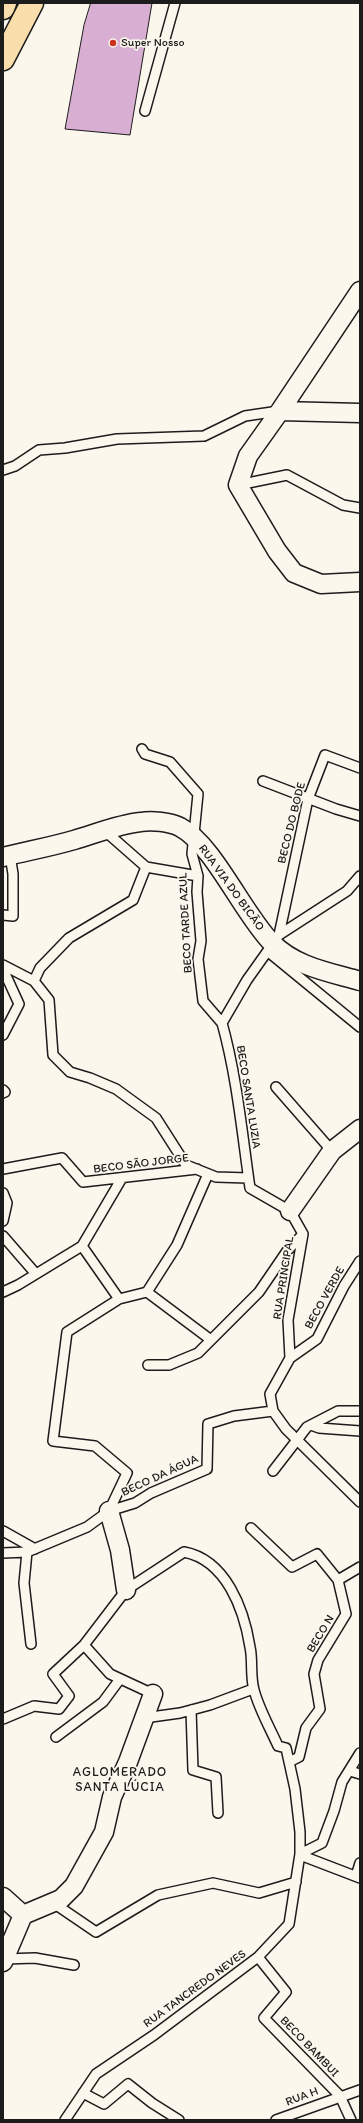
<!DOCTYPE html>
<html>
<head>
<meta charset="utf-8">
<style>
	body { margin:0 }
	#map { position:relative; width:363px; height:2123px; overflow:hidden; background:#fbf7ec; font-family:Itim,sans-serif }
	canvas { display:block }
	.frame { position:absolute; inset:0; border:4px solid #1c1c1c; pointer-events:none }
</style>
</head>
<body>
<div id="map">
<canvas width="363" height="2123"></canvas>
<div class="frame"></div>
</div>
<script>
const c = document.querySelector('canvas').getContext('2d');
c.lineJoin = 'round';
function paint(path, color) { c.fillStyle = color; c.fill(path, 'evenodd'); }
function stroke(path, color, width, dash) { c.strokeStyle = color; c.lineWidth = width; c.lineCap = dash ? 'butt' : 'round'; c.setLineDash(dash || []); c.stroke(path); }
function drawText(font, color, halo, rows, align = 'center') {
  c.font = font + ' Itim,sans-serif'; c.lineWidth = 3.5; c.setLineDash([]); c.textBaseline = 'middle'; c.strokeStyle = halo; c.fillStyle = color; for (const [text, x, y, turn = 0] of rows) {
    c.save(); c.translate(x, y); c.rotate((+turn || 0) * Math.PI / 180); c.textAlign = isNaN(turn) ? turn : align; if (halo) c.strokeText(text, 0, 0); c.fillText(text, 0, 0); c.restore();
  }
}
const building = new Path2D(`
	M91,3H152L130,135L65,129L84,25Z`);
const lane = new Path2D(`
	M145,111L175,3
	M3,470L15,466L39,450L65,448L117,439L204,436L245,416L279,411
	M238,485L287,475L343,505L360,508
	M142,749L145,754L170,762L198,794L192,854L198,876L197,892L201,941L198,959L203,1001L222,1023
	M263,781L336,809L360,816
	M105,831L146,867L198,876
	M360,876L347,891L279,935L247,980L222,1023C237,1077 242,1133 250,1188L290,1211L303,1234L288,1320L290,1358L270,1394L273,1411L286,1429L360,1502
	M3,915L13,916V874L10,855
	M279,935L308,799L325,755L360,768
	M271,954L360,1027
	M3,965L34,981L49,1000L53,1055L70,1072L90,1078L116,1089L156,1118L186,1165L216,1177L248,1178
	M3,969L19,1004L3,1035
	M34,981L40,968L69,938L133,900L146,867
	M276,1087L332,1151
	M3,1090L5,1092L3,1093
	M3,1169L62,1158L83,1182L197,1169
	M3,1193L7,1203L3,1221
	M3,1236L36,1274
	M82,1246L119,1299
	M3,1292L18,1285L82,1246L122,1178
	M147,1292L211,1340
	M290,1358L317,1339L344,1286L360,1261
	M148,1365H169L198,1353L259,1292L287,1251L303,1234
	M311,1425L319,1428L360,1431
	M273,1471L307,1427L338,1411H360
	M109,1511L127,1473L95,1446L53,1441L67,1332L119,1299L147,1292L177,1245L208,1174
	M251,1528L292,1567L317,1554L338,1580
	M3,1531L35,1549
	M27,1552L24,1583L31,1644
	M3,1553L27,1552L87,1527L109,1511L135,1503L151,1493L207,1469L208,1424L234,1416L273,1411
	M191,1710L193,1770L216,1777L218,1813
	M144,1718L180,1713L210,1705L253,1689
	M3,1719L34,1706L59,1709L69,1696L53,1674L84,1645
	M56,1737L103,1702L120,1679
	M289,1762L299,1757L306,1728L320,1709L314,1674L318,1660L346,1614L338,1580L360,1567
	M350,1771L360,1774
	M300,1854L322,1843L334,1811L342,1782L360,1753
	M300,1855L360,1878
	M356,1876L360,1863
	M52,1902L96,1932L158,1895L213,1883L259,1893L296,1882
	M258,1957L286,1992L264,2018L340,2096L351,2120
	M5,1959L35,1958L74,1965
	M83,2093L104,2104L128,2084L152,2103L179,2120
	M65,2120L96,2074L154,2035L258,1957L289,1924L300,1854V1832L295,1789L286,1748L278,1746C270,1728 259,1709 254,1690C250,1676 253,1660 250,1647C244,1609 226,1560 184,1552L126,1590L84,1645L110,1674L153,1694
	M276,2120L360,2090`);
const street = new Path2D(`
	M360,291L280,411L248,456L238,485L277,551L294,573L321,584L360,582
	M280,411L360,413
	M3,857C27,851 50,847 74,840C95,834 119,824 141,822C152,820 170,822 180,827C214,845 243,914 272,943C296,967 329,972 360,981
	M290,1211L332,1151L360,1129
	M109,1511L120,1550L126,1590
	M3,1897L23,1915
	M23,1915L61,1899L74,1886L104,1832L112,1797L128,1762L153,1694
	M3,1962L23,1915`);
const highway = new Path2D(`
	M3,8L5,3
	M3,59L32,3`);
const markers = [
	[113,43,4,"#c8321e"]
];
const poiNames = [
	["Super Nosso",121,43]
];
const streetNames = [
	["BECO DO BODE",292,823,-76],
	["RUA VIA DO BICÃO",231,888,54],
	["BECO TARDE AZUL",186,923,-93],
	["BECO SANTA LUZIA",248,1097,81],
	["BECO SÃO JORGE",141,1164,-7],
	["RUA PRINCIPAL",284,1278,-81],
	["BECO VERDE",325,1298,-61],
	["BECO DA ÁGUA",160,1476,-25],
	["BECO N",321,1634,-59],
	["RUA TANCREDO NEVES",195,1989,-36],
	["BECO BAMBUI",309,2047,46],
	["RUA H",302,2097,-21]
];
const neighbourhoodNames = [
	["AGLOMERADO",120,1773],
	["SANTA LÚCIA",120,1788]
];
paint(building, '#d8aed3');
stroke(building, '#1c1c1c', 1);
stroke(lane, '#1c1c1c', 12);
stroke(street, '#1c1c1c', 21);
stroke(highway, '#1c1c1c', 25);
stroke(lane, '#fbf7ec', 9);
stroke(street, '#fbf7ec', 18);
stroke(highway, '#f9deab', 22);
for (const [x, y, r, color] of markers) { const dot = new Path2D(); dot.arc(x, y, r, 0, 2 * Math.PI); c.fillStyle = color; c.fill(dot); stroke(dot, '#fbf7ec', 1.5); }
drawText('12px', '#1c1c1c', '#fbf7ec', poiNames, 'left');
drawText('12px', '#1c1c1c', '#fbf7ec', streetNames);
c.letterSpacing = '1px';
drawText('13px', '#1c1c1c', '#fbf7ec', neighbourhoodNames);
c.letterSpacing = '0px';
</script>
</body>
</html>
